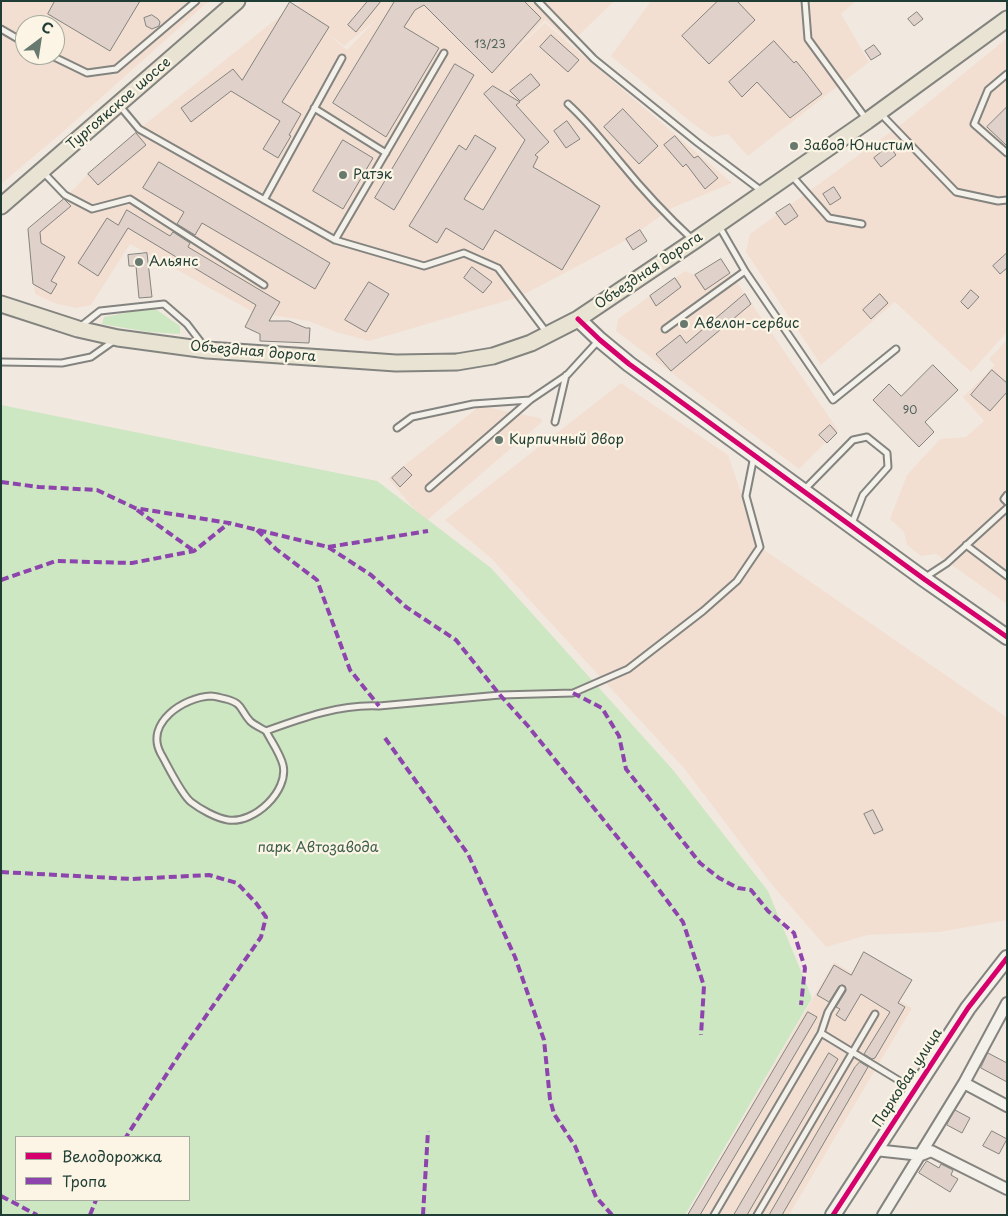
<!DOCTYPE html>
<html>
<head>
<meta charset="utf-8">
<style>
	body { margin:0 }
	#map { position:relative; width:1008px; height:1216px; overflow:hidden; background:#f1e8df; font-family:"Playpen Sans",sans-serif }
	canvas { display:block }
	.frame { position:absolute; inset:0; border:2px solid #1f3d34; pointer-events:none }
	.legend { position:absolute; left:15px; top:1136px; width:175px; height:65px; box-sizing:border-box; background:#fcf5e5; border:1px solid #a4ab9e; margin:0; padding:6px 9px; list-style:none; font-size:15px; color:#1f3d34 }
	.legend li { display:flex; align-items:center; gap:10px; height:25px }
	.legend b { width:25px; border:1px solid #a4ab9e }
	.north { position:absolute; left:15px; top:15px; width:50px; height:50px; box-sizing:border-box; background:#fcf5e5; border:1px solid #a4ab9e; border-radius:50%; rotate:31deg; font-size:14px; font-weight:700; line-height:20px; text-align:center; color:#1f3d34 }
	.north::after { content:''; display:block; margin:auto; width:18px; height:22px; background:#687970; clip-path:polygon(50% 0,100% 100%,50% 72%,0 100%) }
</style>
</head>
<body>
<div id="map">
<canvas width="1008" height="1216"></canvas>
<div class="frame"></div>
<ul class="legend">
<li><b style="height:6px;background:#d6006c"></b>Велодорожка</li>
<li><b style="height:6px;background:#8e44ad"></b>Тропа</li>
</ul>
<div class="north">С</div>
</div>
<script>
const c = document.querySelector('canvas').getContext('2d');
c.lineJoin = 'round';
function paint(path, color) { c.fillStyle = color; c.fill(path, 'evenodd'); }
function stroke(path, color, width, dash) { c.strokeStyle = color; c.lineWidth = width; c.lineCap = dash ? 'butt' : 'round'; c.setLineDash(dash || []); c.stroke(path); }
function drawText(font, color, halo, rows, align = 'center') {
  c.font = font + ' "Playpen Sans",sans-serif'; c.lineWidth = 4.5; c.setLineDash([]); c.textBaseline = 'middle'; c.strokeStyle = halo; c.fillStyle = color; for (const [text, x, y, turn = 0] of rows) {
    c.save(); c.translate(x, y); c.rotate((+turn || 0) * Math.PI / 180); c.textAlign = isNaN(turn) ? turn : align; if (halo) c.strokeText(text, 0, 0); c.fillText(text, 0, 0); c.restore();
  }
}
const built = new Path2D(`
	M1,1H209L65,130L1,184ZM25,25H55V55H25Z
	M303,1H614L571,43L545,20L510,55L545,23L732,183L672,208L625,241L519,297L369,341L336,332L308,321L253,312L130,244L91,305L76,308L54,303L35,294L28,229L67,196L88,174L139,129L295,4L297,6ZM377,19L347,50L323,30L344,46Z
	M651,1H856L841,14L869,62L748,156L728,134L712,137L692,123L611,56Z
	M1007,38V332L971,372L895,302L821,365L746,252L750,234L903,123Z
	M721,259L838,430L799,469L616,331L618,319L675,278L685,271L695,275Z
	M1007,340V604L936,554L921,556L907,545L904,532L890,519L907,475L940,439L966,437L984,421L963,397L995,365L989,359Z
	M621,383L728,455L760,547L1005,716L1007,722V920L939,932L868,935L826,947L773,886L684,768L491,558L445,520Z
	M480,406L540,418L543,421L425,522L388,478Z
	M834,962L912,1008L789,1215H687Z`);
const green = new Path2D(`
	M154,308L180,326V334L149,332L102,324L104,317Z
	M1,405L377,481L491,568L673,770L768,891L812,998L685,1215H1ZM16,1137H189V1200H16Z`);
const building = new Path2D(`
	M55,1H140L110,51L48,14Z
	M368,1H381L356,32L348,25Z
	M395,1H524L541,18L492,73L424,5L415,10L404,27L439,48L386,137L333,103Z
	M718,1H737L755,20L709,64L682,36Z
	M290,2L329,27L282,102L301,114L289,135L291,136L278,158L263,149L280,121L231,91L191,122L181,108L233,69L242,80Z
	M917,12L923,19L914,26L908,19Z
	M152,15L158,19L160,22L159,26L152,29L146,26L144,18Z
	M551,35L579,60L568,72L540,47Z
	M774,41L794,63L796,61L805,72L822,94L790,118L757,82L742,97L729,82Z
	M874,45L881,54L871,60L865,51Z
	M455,64L474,75L394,210L375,198Z
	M531,74L540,85L520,101L510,91Z
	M493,86L520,102L516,105L549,142L535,155L538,157L533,167L600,206L562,270L495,230L483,250L446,228L437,243L409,226L459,145L466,150L475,135L496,148L464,199L483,210L525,140L484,94Z
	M1007,107V146L987,127Z
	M623,109L658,146L639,164L604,127Z
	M567,121L580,139L566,148L554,131Z
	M136,133L146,145L98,185L88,174Z
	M675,136L694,158L698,156L718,178L705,189L686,164L683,167L664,145Z
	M343,140L373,158L343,209L313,191Z
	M889,146L896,155L881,167L874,158Z
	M159,162L330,263L315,289L202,223L195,235L177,224L184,212L143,188Z
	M834,187L841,198L830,205L823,194Z
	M64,199L71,206L40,232L41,243L65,257L51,281L57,284L51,294L33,284L28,229Z
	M790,204L798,216L785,225L776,213Z
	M127,210L170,236L173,232L190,243L188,247L280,302L269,321H289L306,328H310L309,343L260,341V334L245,327L256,305L128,228L98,276L78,263L107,218L118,225Z
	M640,230L647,241L633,250L626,239Z
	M147,253L152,297L139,298L136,266H129L128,255Z
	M1007,253V268L1000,274L993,266Z
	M721,259L730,273L705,290L695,275Z
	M472,267L492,282L483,293L464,278Z
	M675,278L681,287L656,306L650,296Z
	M369,282L389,294L366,332L345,320Z
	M971,290L979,297L968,309L961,302Z
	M745,294L751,304L671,371L656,354L680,335L686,343Z
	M880,294L888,303L871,319L863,310Z
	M933,365L958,390L925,422L934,432L919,447L873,400L889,384L901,396Z
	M992,370L1007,383V392L990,411L971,395Z
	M830,425L837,433L827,443L819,435Z
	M404,467L412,475L400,487L392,478Z
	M873,810L883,830L874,834L864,814Z
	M864,952L912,980L898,1003L905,1007L875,1058L872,1059L864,1054L890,1012L861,994L845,1021L836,1015L840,1009L836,1007L846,991L845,986L842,985L839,986L829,1002L817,995L834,965L851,975Z
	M808,1012L817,1017L700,1215H688Z
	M829,1053L838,1059L747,1215H734Z
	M988,1053L1007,1063V1082L981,1068Z
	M860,1062L868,1067L782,1215H769L855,1067Z
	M955,1110L970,1118L962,1133L947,1125Z
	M992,1131L1007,1139L999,1154L983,1146Z
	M927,1161L939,1168L941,1164L953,1170L951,1175L958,1179L950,1192L919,1173Z`);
const lane = new Path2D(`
	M538,1L594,59L698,143L763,192
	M805,1L808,39L867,120
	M1,29L25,43
	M50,55L87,73L116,69L196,1
	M1007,74L988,90L974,124L1007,153
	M568,104C588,122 603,142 620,162C642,189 666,215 692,239
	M119,105L139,129L335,240L424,266L464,253L498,268L547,333
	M314,108L386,153
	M881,114L956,192L998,201L1007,200
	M43,172L65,195L92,209L130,199L264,285
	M792,176L829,218L862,224
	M264,200L342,58
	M719,226L745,271L833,400L896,349
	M335,240L444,53
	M81,326L100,311L164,304L187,324L203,345
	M665,329L745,271
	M1,362L62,363L91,357L115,340
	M555,422L566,375
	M397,428L412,417L473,404L530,400
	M429,488L530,400L567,375L599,340
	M804,490L853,440L867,437L887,453L888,467L863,495L851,526
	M1007,495L1004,499L1007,502
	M966,545L1007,576
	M924,578L947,563L1007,508
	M266,731C261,728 254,725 250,721C239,709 244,704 226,699C221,698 215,696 211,696C184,697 144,723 161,754C168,766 181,794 191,802C200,809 216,818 228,820C254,824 289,791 283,765C280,753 271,741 266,731C302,718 340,704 379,706L500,695L573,693L628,669L703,611L737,581L760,547L746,496L754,456
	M821,1033L828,1012L842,989
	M714,1215L821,1033L913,1089
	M757,1215L875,1014`);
const street = new Path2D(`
	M964,1083L1007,1106
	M875,1150L921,1155L931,1151L1007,1189
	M883,1215L964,1083L1007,1003`);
const secondary = new Path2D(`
	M578,319L600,340L629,364L924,579L1007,637
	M833,1215L968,1008L1007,958`);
const primary = new Path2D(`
	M1,206L237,1
	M1,304L78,329L118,338L207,350L396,363L457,362L493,356L531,343L578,319L694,241L867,121L1007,19`);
const quiet = new Path2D(`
	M1,482L39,487L97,490L135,508L229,523L328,547L371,575L406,607L456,640L500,695L528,726L651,879L683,922L704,986L701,1035
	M137,510L194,551
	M257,530L276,549L317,580L350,670L379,706
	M328,547L428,531
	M1,580L56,561L132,563L194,551L229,523
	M573,693L602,708L619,736L626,769L700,863L719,878L738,888L751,890L768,911L794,933L805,968L801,1005
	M385,738L468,854L515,957L544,1040L550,1099L554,1114L575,1146L596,1197L612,1215
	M1,872L132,879L209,875L237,883L256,903L266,917L261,937L183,1049L126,1137
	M1,1196L37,1215
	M90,1215L96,1200
	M423,1215L428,1131`);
const cycleway = new Path2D(`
	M578,319L600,340L629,364L924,579L1007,637
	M833,1215L968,1008L1007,958`);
const markers = [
	[794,146,5,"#687970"],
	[343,175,5,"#687970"],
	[139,262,5,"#687970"],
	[684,324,5,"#687970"],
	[499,440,5,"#687970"]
];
const numberNames = [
	["13/23",490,45],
	["90",910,411]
];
const streetNames = [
	["Тургоякское шоссе",119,104,-41],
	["Объездная дорога",649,271,-34],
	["Объездная дорога",253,352,5],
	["Парковая улица",908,1078,-57]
];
const poiNames = [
	["Завод Юнистим",804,146],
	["Ратэк",353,175],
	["Альянс",149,262],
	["Авелон-сервис",694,324],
	["Кирпичный двор",509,440]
];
const parkNames = [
	["парк Автозавода",318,848]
];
paint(built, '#f3dfd2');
paint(green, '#cce7c2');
paint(building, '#e0d1ca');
stroke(building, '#83847f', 1);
stroke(lane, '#83847f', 9);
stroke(street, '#83847f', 14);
stroke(secondary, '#83847f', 18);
stroke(primary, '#83847f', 19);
stroke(lane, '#f4f0ea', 5);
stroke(street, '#f4f0ea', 10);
stroke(secondary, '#f4f0ea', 14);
stroke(primary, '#e9e3d4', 15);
stroke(quiet, '#8e44ad', 4, [8, 4]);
stroke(cycleway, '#d6006c', 5);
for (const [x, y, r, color] of markers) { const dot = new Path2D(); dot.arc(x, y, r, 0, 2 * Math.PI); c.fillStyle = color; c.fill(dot); stroke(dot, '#fcf5e5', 2); }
drawText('11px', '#4f625a', null, numberNames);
drawText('14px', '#1f3d34', '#fcf5e5', streetNames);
drawText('14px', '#1f3d34', '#fcf5e5', poiNames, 'left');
drawText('14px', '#3c5f4c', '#fcf5e5', parkNames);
</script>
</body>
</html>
